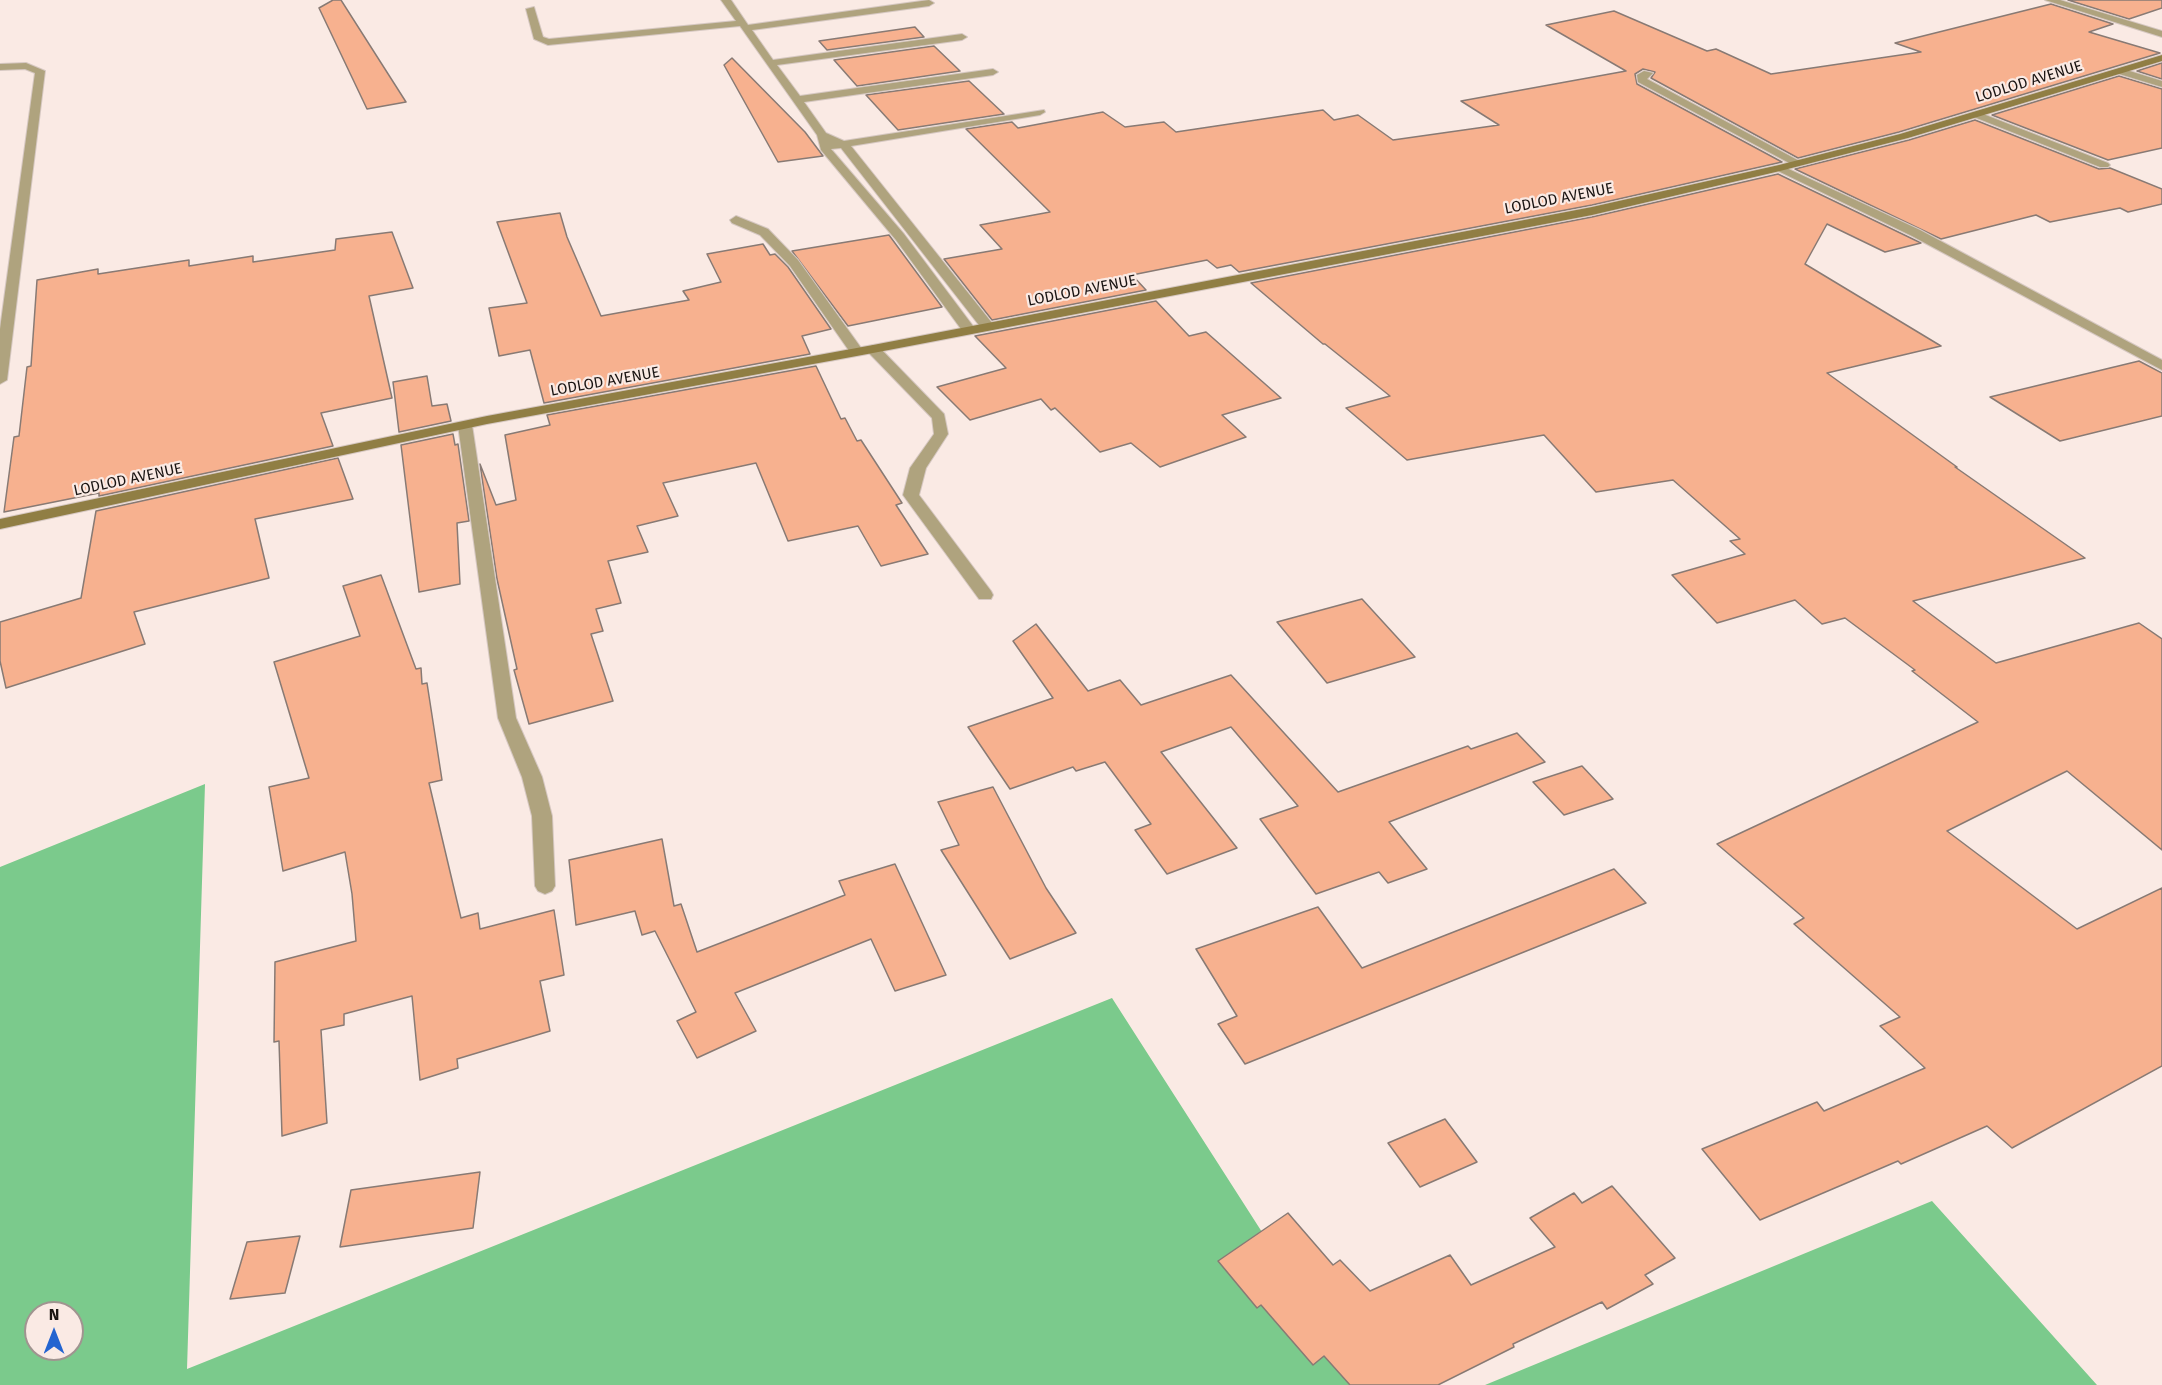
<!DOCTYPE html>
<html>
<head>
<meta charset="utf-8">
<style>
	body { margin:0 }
	#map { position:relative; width:2162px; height:1385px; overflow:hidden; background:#faeae4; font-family:"Fira Sans",sans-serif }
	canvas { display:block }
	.north { position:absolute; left:24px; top:1301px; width:60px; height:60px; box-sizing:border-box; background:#faeae4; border:2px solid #a09490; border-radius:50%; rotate:0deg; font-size:16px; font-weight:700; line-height:24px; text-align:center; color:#1a1412 }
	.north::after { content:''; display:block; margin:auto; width:21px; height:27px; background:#2364d0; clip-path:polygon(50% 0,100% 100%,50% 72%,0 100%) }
</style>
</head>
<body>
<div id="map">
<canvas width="2162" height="1385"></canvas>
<div class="north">N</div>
</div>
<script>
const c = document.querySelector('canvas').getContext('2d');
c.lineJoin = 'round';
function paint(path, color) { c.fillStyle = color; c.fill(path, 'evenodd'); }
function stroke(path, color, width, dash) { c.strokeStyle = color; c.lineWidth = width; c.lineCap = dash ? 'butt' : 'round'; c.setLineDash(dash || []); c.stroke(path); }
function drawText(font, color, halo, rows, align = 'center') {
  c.font = font + ' "Fira Sans",sans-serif'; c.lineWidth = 4.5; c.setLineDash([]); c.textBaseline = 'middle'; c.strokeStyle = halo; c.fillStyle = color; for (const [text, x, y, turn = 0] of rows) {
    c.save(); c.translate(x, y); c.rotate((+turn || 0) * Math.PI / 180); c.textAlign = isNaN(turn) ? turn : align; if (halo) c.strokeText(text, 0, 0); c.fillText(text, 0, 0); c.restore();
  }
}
const forest = new Path2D(`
	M205,784L187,1369L1112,998L1360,1385H0V867ZM36,1313H72V1349H36Z
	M1932,1201L2097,1385H1485Z`);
const building = new Path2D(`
	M333,0H341L406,102L367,109L319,8Z
	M2068,0H2162V8L2129,19Z
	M2051,4L2113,24L2089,32L2160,53L1899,132L1798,158L1651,78L1655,72L1643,69L1635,74L1637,84L1782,162L1592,205L1239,272L1231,265L1217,268L1207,260L1132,275L1146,290L992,320L944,259L1002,249L980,225L1050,212L966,129L1012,122L1018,128L1103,112L1125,127L1164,122L1176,132L1323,110L1334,120L1358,115L1393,140L1499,125L1461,101L1626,71L1546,25L1614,11L1707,51L1716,49L1771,74L1921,52L1895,43Z
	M915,27L924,37L827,50L819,41Z
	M934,46L960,71L857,86L834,60Z
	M732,58L805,132L823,156L778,162L724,65Z
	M2162,63V79L2137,71Z
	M2119,76L2162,89V148L2108,160L1992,115Z
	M969,81L1004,114L898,130L866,95Z
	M1975,120L2099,169L2110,168L2162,189V204L2128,212L2120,208L2050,222L2036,215L1941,239L1795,169L1909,140Z
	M1778,174L1921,243L1885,252L1827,224L1805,264L1941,346L1827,373L1957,467H1955L2085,558L1913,601L1996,663L2139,623L2162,639V850L2067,771L1947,831L2077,929L2162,888V1066L2012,1148L1987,1126L1901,1164L1898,1161L1760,1220L1702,1149L1817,1102L1824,1111L1925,1068L1880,1026L1900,1017L1794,924L1804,918L1717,844L1978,722L1912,671L1915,670L1845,618L1822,624L1795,600L1717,623L1672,575L1745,554L1730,541L1740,539L1673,480L1596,492L1544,435L1407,460L1346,408L1390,396L1325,344H1323L1251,283L1592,217Z
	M560,213L567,237L601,316L689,300L683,291L721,282L707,254L763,244L770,255L775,254L788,267L831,329L802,336L810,354L544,403L530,350L499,356L489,308L527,303L497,222Z
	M392,232L413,288L369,296L392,398L321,413L333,446L99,496V493L4,512L14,437L19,436L27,367L31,366L37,280L98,269V274L189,260V266L253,256V262L335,250L336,239Z
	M889,235L942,307L848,326L792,251Z
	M1156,301L1189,336L1206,332L1281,398L1222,415L1246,437L1160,467L1131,443L1100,452L1055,408L1051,410L1041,399L970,420L937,387L1006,368L975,336Z
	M2139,361L2162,373V416L2060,441L1990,397Z
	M816,366L841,419L845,418L857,441L861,440L902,503L896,505L928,554L881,566L858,526L788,541L756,463L663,483L678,516L637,526L648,552L608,561L621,603L596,609L603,631L591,634L613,701L529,724L514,670L517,669L497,579L480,464L496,505L516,500L505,435L550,425L547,415Z
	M427,376L432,406L447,404L451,421L399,432L393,382Z
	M453,434L455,445L458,444L469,521L457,523L460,584L419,592L401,445Z
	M338,458L353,499L255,519L269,578L134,612L145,644L6,688L0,661V622L81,598L96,511Z
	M381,575L416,669L421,668L422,684L427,683L442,780L429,783L461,918L478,913L480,929L554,910L564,975L540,981L550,1031L457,1059L458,1068L420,1080L412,996L344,1014V1025L321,1030L327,1123L282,1136L279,1041L274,1042L275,962L356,941L352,894L345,852L283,871L269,787L309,778L274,662L360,636L343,586Z
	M1362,599L1415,657L1327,683L1277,622Z
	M1036,624L1088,691L1120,680L1141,705L1231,675L1338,792L1468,746L1471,749L1517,733L1545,762L1389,822L1427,869L1388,883L1379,872L1316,894L1260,819L1298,806L1231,727L1161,752L1237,848L1167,874L1135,830L1151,824L1105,762L1076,771L1073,767L1010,789L968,727L1053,698L1013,641Z
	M1582,766L1613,799L1564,815L1533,782Z
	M993,787L1046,888L1076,933L1010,959L941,850L959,845L938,802Z
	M662,839L674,906L681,904L697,952L845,895L839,881L895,864L946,975L895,991L871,939L735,993L756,1031L697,1058L677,1021L696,1012L655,931L642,935L635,911L576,925L569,860Z
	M1614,869L1646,903L1245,1064L1218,1024L1237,1016L1196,949L1318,907L1362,968Z
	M1445,1119L1477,1162L1420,1187L1388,1143Z
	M480,1172L473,1228L340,1247L351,1190Z
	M1612,1186L1675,1258L1645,1275L1653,1284L1607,1309L1602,1302L1513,1344L1514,1347L1438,1385H1350L1324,1356L1313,1365L1261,1305L1257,1308L1218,1261L1288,1213L1333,1265L1340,1260L1370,1291L1450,1255L1471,1285L1555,1247L1530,1218L1574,1193L1582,1203Z
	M300,1236L285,1293L230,1299L247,1242Z`);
const minor = new Path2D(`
	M721,0H731L748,25L929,0L934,3L929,6L752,30L773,60L962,34L967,37L962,40L777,65L800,96L993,69L998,72L993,75L804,102L826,133L844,141L1044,110L1045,112L1040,115L851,146L992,323L994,326L992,329H982L841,148L831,149L904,234L976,330L969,334L964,333L896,240L821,150L817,135L740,26L548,45L534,39L526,9L534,7L543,37L549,39L736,21Z
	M2045,0H2060L2162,31V37Z
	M26,63L45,71L7,380L0,384V329L35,73L25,69L0,70V64Z
	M2120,68L2162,81V87L2116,73L2115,71Z
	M1644,71L1653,73L1647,79L1803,163L1801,165H1793L1638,82L1637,75Z
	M1978,112L2108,163L2110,165L2108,167H2100L1974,117L1973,115Z
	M1780,165L1920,230L2162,360V370L1912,236L1776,170L1774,168Z
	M736,216L768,229L798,260L864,352L862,355H852L790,266L760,235L732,223L730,220Z
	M873,345L878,346L944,414L948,434L926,468L919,495L991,591L993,595L991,599H979L903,495L910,468L934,434L932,418L868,352L866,349Z
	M465,421L472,425L516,718L542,777L552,816L555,886L552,891L545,894L538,891L535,886L532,816L522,777L498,718L458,425Z`);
const secondary = new Path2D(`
	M2162,55V61L1908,138L1780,171L1592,215L873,353L487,424L0,529V519L487,416L873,345L1592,207L1779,165L1900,134Z`);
const farStreetnames = [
	["LODLOD AVENUE",2029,82,-17],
	["LODLOD AVENUE",1559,199,-11],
	["LODLOD AVENUE",1082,291,-11],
	["LODLOD AVENUE",605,382,-10],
	["LODLOD AVENUE",128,480,-12]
];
paint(forest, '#7bca8c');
paint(building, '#f7b18f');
stroke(building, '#887a74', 1.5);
stroke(minor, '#d6c8c2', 2);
stroke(secondary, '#d6c8c2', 2);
paint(minor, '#afa37e');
paint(secondary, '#907e44');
drawText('15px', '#1a1412', '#faeae4', farStreetnames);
</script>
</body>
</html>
